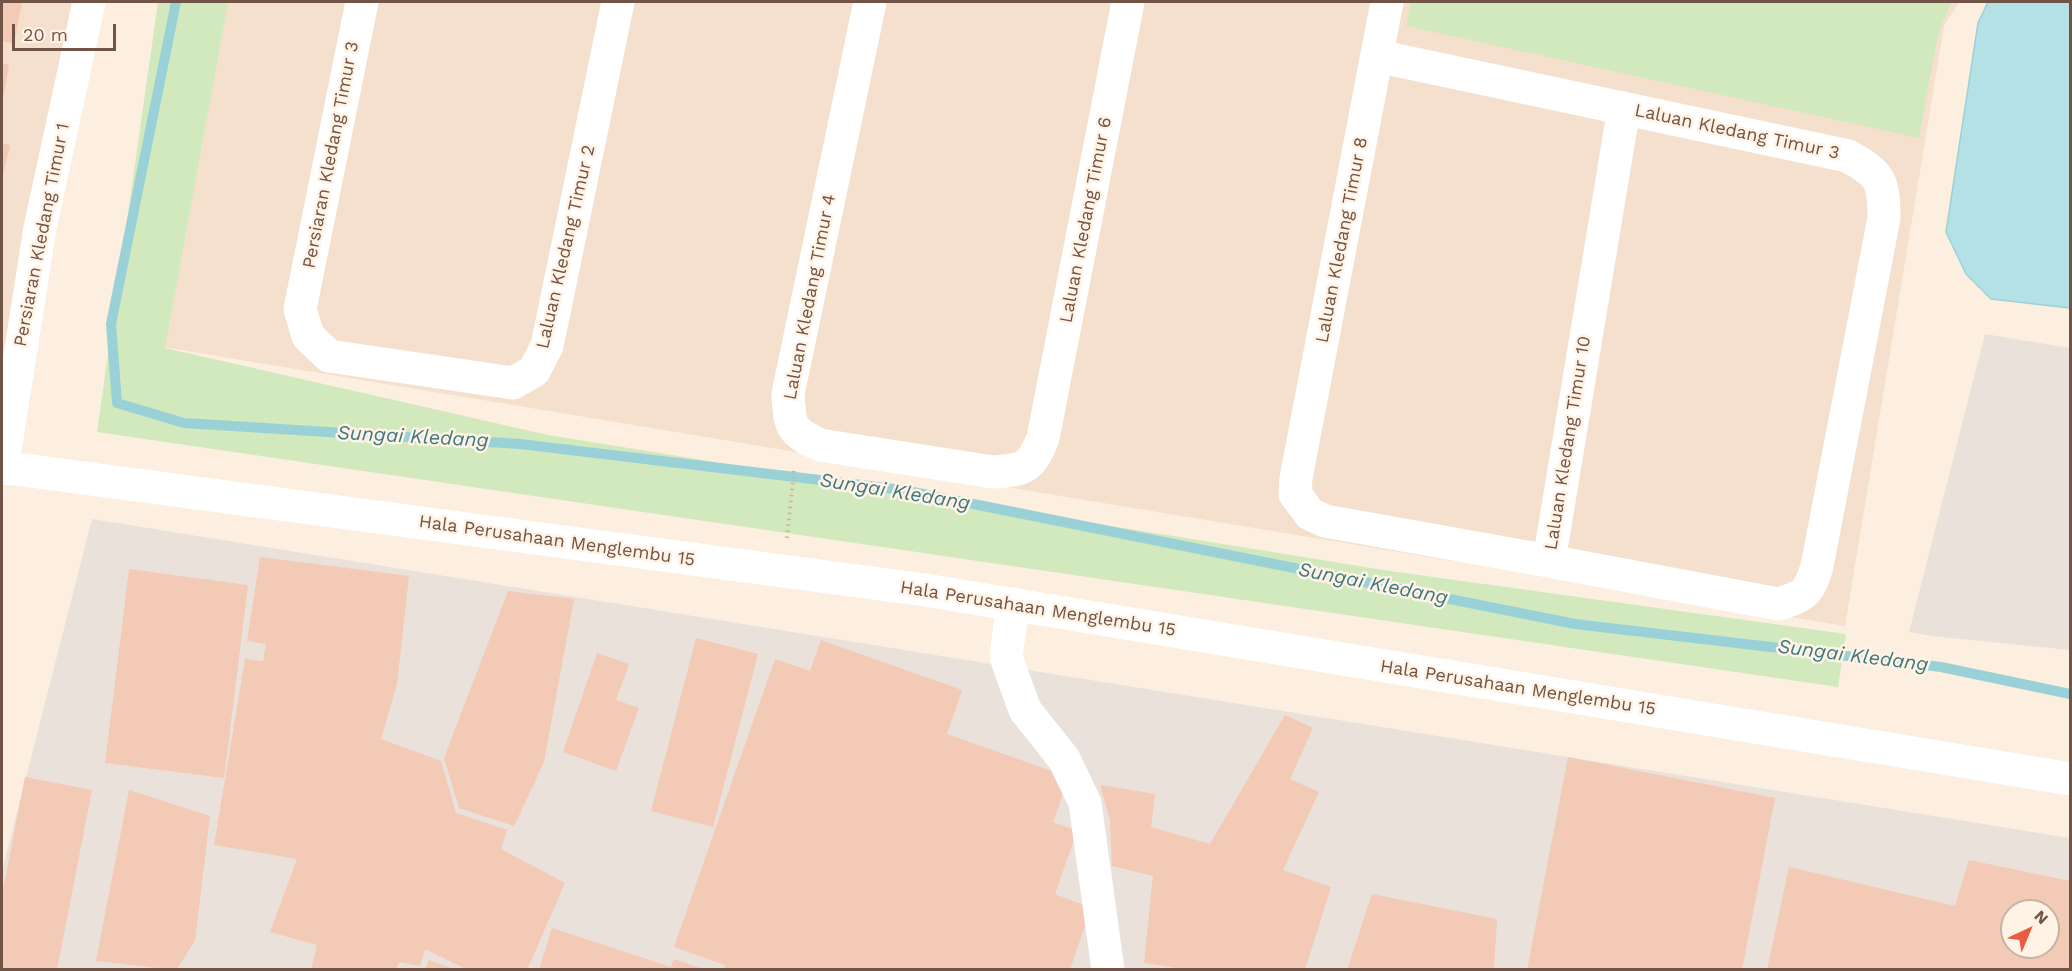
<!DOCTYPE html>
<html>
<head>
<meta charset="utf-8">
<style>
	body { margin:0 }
	#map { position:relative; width:2072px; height:971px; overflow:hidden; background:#fcefdf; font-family:"Work Sans",sans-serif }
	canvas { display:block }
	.frame { position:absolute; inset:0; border:3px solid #725447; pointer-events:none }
	.north { position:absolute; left:2000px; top:899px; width:60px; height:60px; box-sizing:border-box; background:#fff3e5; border:2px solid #c7b3a6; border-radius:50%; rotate:44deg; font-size:16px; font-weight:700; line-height:24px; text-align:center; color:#725447 }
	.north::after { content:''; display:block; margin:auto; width:21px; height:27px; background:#e85d42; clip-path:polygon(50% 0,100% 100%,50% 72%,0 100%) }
	.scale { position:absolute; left:12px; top:24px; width:104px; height:27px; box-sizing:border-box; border:3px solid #725447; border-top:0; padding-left:8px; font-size:18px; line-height:21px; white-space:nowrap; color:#725447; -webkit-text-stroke:4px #fff3e5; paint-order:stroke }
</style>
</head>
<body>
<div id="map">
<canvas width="2072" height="971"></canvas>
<div class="frame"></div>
<div class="north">N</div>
<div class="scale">20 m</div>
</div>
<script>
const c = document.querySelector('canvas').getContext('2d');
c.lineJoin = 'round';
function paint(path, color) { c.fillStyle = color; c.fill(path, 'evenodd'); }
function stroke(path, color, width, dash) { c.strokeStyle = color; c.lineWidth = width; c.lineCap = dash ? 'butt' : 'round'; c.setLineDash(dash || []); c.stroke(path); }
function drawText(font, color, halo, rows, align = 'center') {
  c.font = font + ' "Work Sans",sans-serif'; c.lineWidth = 5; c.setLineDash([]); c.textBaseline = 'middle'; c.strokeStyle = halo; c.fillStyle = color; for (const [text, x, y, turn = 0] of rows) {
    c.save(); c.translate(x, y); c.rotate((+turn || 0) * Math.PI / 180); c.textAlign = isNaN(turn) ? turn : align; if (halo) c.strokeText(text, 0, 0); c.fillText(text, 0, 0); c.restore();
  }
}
const residential = new Path2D(`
	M2,2H89L2,451Z
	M226,2H1959L1944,26L1845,626L163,347Z`);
const industrial = new Path2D(`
	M1985,334L2070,348V650L1931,636L1909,632Z
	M92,519L2070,838V969L2,970V871ZM2012,911H2048V947H2012Z`);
const green = new Path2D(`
	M158,2H228L165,348L548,435L1390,571L1846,634L1838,687L97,432Z
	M1411,2H1951L1938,34L1919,138L1406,26Z`);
const water = new Path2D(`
	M1988,2H2070V308L1991,299L1966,274L1946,232L1978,23Z`);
const stream = new Path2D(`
	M176,2L111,324L117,403L184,423L520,444L903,490L1575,624L1941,667L2070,694`);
const building = new Path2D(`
	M2,2H22L14,44L2,41Z
	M2,63L9,65L3,100H2Z
	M2,143L10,145L2,180Z
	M260,557L409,576L397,684L381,739L441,761L456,813L507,830L501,849L565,883L527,970H468L425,949L420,966L399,962L396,970H311L317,945L270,932L297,859L214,845L245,659L263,661L266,644L247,641Z
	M129,569L248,585L224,778L105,763Z
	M508,591L574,599L544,762L514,826L459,808L444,758Z
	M696,638L758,654L713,827L651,811Z
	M821,640L962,690L947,734L1069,777L1053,822L1077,831L1055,894L1091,908L1070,970H724L725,965L674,947L775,659L810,671Z
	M597,653L629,664L616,700L639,708L616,771L563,752Z
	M1285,715L1313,728L1290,779L1319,792L1283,870L1331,887L1305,970H1190L1144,963L1153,876L1112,866L1110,820L1100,785L1155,794L1151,827L1210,844Z
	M1568,757L1775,798L1742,970H1527Z
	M25,777L92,790L57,970H2V895Z
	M129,790L210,816L195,941L176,970L96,961Z
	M1969,860L2070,881V970H1767L1789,867L1955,906ZM2012,911H2048V947H2012Z
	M1372,894L1497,919L1494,970H1347Z
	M552,928L671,967L674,959L706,970H539Z
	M429,960L453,969V970H425Z`);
const path = new Path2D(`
	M787,538L794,471`);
const minor = new Path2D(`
	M362,2L300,309L308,336L329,356L513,383L534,371L547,346L618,2
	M870,2L788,394C790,427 790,431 820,445L993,472C1025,470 1031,468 1043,438L1128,2
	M1387,2L1296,478L1295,494L1310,514L1325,521L1549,561
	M1377,56L1848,156C1880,174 1884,180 1884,218L1817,566C1809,593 1805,596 1778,604L1549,561L1624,108
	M2,467L925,590L2070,779
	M2,469L40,228L89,2
	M1013,604L1006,657L1025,710L1064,759L1085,803L1108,970`);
const streetNames = [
	["Laluan Kledang Timur 3",1737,132,12],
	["Persiaran Kledang Timur 3",331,155,-79],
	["Laluan Kledang Timur 6",1086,220,-79],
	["Persiaran Kledang Timur 1",42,235,-79],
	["Laluan Kledang Timur 8",1342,240,-79],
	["Laluan Kledang Timur 2",566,247,-77],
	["Laluan Kledang Timur 4",810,297,-79],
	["Laluan Kledang Timur 10",1568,443,-81],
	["Hala Perusahaan Menglembu 15",557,541,8],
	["Hala Perusahaan Menglembu 15",1038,609,9],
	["Hala Perusahaan Menglembu 15",1518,688,9]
];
const waterNames = [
	["Sungai Kledang",413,437,3],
	["Sungai Kledang",895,492,9],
	["Sungai Kledang",1373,584,11],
	["Sungai Kledang",1853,656,7]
];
paint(residential, '#f4e0cd');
paint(industrial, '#eae1db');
paint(green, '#d2e9be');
paint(water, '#b4e1e5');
stroke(water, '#9ad1d7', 1.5);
stroke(stream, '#9ad1d7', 10);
paint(building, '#f2cab6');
stroke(path, '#d6ae9a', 4, [1.5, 4.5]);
stroke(minor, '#fff', 33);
drawText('18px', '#725447', '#fff3e5', streetNames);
drawText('italic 20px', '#3e787f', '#fff3e5', waterNames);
</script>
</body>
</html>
